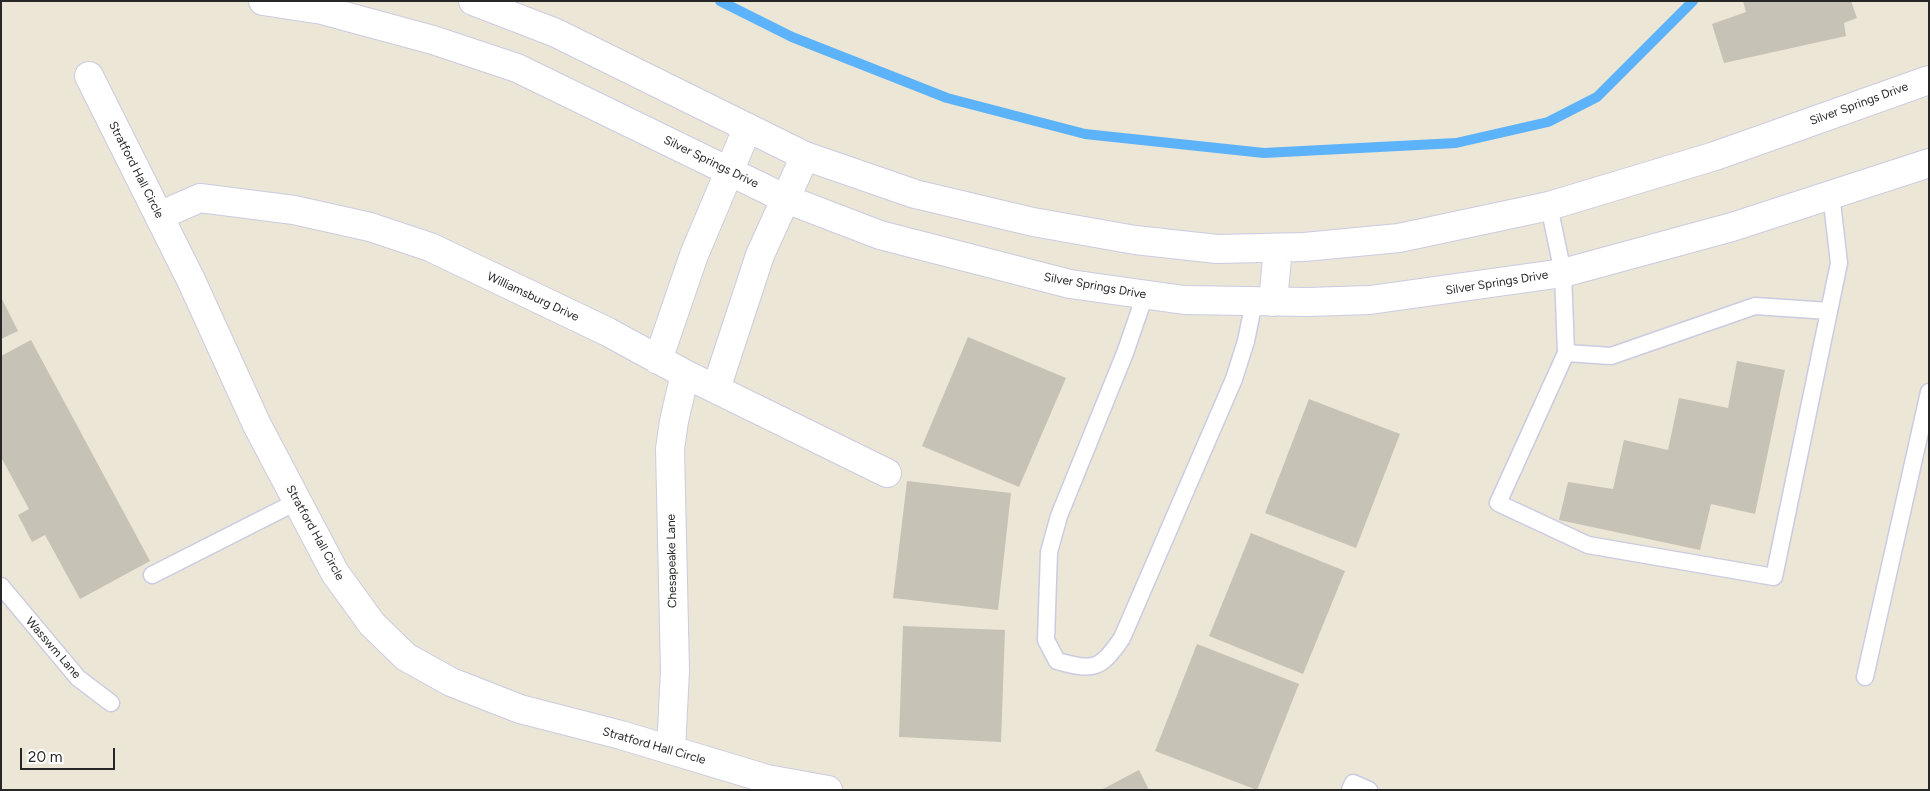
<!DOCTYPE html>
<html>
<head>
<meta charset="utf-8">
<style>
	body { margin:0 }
	#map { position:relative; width:1930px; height:791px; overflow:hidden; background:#ebe6d6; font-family:Figtree,sans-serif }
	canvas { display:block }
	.frame { position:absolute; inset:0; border:2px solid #272727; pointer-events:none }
	.scale { position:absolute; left:20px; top:748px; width:95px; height:22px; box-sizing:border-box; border:2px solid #272727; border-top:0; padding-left:6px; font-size:15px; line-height:18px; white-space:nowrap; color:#272727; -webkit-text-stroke:4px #fff; paint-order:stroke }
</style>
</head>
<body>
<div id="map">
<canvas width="1930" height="791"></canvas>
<div class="frame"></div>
<div class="scale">20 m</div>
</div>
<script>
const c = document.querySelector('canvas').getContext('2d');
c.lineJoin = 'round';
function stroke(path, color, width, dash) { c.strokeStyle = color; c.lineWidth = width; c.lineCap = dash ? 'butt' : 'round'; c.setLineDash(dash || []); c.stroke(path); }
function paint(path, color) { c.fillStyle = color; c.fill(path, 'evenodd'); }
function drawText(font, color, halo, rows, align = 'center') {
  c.font = font + ' Figtree,sans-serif'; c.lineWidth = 4.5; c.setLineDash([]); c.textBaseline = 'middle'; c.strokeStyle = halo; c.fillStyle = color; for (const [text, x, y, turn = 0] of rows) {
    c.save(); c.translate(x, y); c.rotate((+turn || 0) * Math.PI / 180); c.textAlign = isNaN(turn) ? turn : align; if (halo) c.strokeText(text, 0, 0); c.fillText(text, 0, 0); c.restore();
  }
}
const stream = new Path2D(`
	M720,1L792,37L947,98L1085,134L1264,153L1456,143L1548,122L1597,97L1693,1`);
const building = new Path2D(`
	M1743,1H1851L1857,18L1844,23L1846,36L1724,63L1712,24L1746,12Z
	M1,297L18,331L1,339Z
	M968,337L1066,378L1019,487L922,446Z
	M31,340L150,561L80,599L45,535L32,542L18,515L29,509L1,457V356Z
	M1737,361L1785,370L1755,514L1711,504L1700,550L1559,520L1568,482L1613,489L1624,440L1668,450L1679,398L1728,408Z
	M1309,399L1400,434L1356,548L1265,513Z
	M907,481L1011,493L998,610L893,598Z
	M1251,533L1345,571L1303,674L1209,636Z
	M903,626L1005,630L1001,742L899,737Z
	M1197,644L1299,684L1257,790L1155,751Z
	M1139,770L1149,790H1101Z`);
const lane = new Path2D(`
	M1549,206L1563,273L1566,353L1498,503L1588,545L1774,577L1839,263L1831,194
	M1145,295L1125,353L1059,516L1049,552L1046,640L1057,661C1094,671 1100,670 1122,638L1234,379L1246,341L1254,302
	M1566,353L1611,356L1755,306L1829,311
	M152,575L298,501
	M1,586L78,678L111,703
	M1865,677L1929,392
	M1350,790L1353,783L1369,790`);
const street = new Path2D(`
	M89,76L191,280L257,425L335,573L372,624L406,657L451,682L520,709L621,735L767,779L828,790
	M159,216L200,198L294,210L370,227L430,247L608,332L685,374L887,473
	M658,360L694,255L747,129
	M716,389L760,255L805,156
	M671,750L675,671L670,449L674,421L685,374`);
const secondary = new Path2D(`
	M263,1L322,10L433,40L517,68L786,199L880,235L1070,284L1184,300L1308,302L1370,300L1563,273L1732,227L1929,163
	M473,1L556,33L805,156L915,194L1033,222L1135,240L1217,249L1304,247L1399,238L1549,206L1715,156L1929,80
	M1273,302L1278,248`);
const streetNames = [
	["Silver Springs Drive",1859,104,-20],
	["Silver Springs Drive",711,162,26],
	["Stratford Hall Circle",136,170,63],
	["Silver Springs Drive",1497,283,-9],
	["Silver Springs Drive",1095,286,10],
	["Williamsburg Drive",533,297,25],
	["Stratford Hall Circle",315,533,61],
	["Chesapeake Lane",672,561,-91],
	["Wasswm Lane",53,648,49],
	["Stratford Hall Circle",654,746,16]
];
stroke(stream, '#5db3f9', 10);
paint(building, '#c6c2b6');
stroke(lane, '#cbcbe2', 19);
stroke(street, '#cbcbe2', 30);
stroke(secondary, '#cbcbe2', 30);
stroke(lane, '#fff', 16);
stroke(street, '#fff', 28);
stroke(secondary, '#fff', 28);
drawText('12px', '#272727', '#fff', streetNames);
</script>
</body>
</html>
